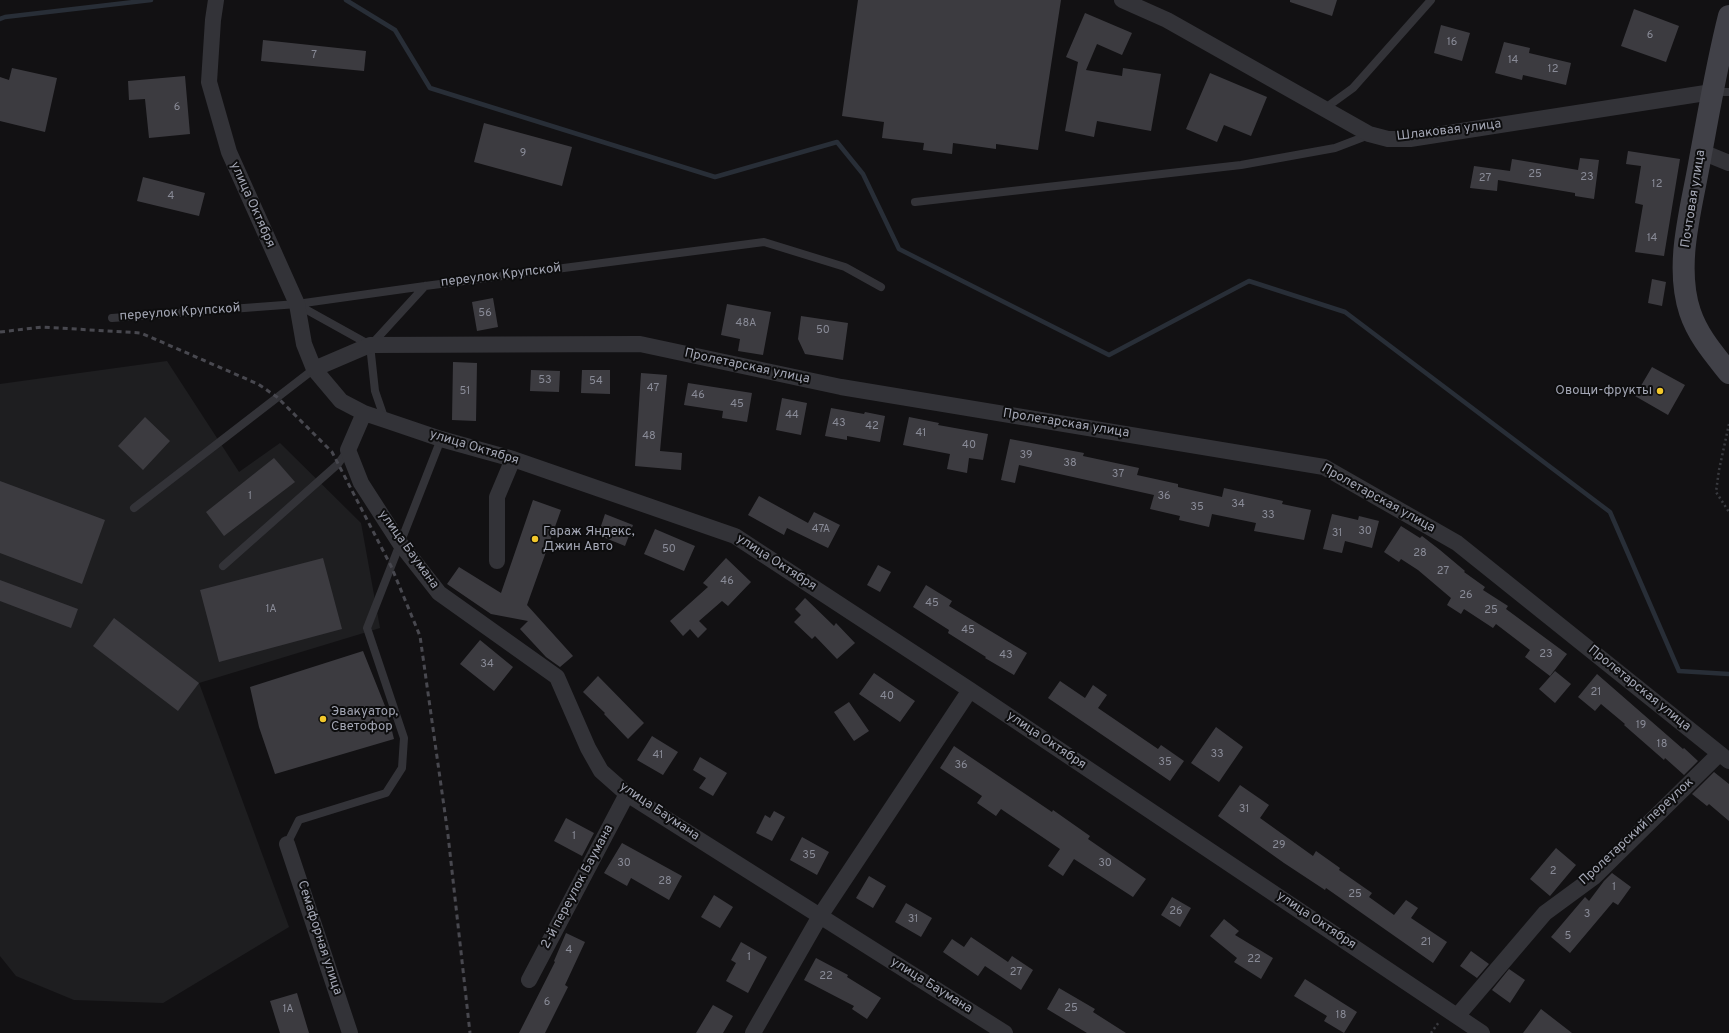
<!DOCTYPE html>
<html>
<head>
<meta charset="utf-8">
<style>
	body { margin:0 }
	canvas { display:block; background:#121113 }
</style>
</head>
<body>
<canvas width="1729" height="1033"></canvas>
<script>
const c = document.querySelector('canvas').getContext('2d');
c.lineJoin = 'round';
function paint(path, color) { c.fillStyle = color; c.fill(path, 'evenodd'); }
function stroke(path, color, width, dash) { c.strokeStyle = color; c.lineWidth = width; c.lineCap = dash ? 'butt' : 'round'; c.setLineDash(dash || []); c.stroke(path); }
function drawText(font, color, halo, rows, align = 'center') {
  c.font = font + ' Overpass,sans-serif'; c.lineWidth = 4; c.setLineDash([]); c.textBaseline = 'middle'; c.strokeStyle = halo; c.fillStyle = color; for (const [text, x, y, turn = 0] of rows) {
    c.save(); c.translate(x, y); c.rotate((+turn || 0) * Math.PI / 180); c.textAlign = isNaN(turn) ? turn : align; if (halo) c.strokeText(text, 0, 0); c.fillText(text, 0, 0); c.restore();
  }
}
const built = new Path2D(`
	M167,361L239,472L280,443L361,523L380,628L199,683L289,927L163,1003L74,1000L16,976L0,956V384Z`);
const stream = new Path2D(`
	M346,0L395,30L430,88L715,177L837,142L863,174L899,249L1109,355L1249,281L1345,312L1610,512L1679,671L1729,674
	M0,19L5,17L151,0`);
const building = new Path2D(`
	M858,0H1061L1038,150L996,144V149L953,143L952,154L923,150L924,143L882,138L884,122L842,116Z
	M1290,0H1337L1332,16L1290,2Z
	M1634,9L1679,26L1666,62L1621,46Z
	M1085,13L1132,33L1122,55L1097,44L1086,70L1122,76L1123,68L1161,74L1151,131L1097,121L1094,137L1065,131L1078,62L1066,57Z
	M1441,25L1470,33L1462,61L1434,53Z
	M263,40L366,51L364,71L261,61Z
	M1504,42L1530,48L1529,53L1571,63L1566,85L1523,75L1522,80L1495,73Z
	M12,68L57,78L45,132L0,121V77L9,80Z
	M1210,73L1267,97L1251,136L1224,125L1217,142L1186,129Z
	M185,76L190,134L149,138L145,99L129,100L128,81Z
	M484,123L572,147L562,186L474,162Z
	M1628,151L1680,159L1664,256L1635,252L1643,205L1635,203L1641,166L1626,164Z
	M1580,158L1599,160L1594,199L1575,196V193L1498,180L1497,191L1470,188L1474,166L1510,171L1512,159L1578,170Z
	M143,177L205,193L199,216L137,201Z
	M1652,279L1666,282L1662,306L1648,303Z
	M493,298L498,327L477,331L472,302Z
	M727,304L771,312L763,355L738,351L740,339L721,335Z
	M801,316L848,323L843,360L805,354L798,339Z
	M453,362L477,363L476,421L452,420Z
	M1652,367L1685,385L1668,415L1635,396Z
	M531,370L560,371L559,392L530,391Z
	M582,370H610V394L581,393Z
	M641,373L667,375L660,451L682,453L681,470L635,466Z
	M688,383L752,393L747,422L722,418L723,411L684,405Z
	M782,398L807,403L801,435L776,430Z
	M831,408L864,414L865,412L885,416L880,442L847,436V440L825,436Z
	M145,417L170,441L143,470L118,446Z
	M909,417L939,423L938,425L988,434L983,460L969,458L967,473L947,469L950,454L903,445Z
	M1010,439L1084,453L1083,456L1139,468L1137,475L1178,484V487L1222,497L1224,488L1283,501L1282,504L1311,510L1304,540L1254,531L1256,523L1212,514L1209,527L1179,520L1180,516L1150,509L1154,495L1019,465L1015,483L1001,480Z
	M274,458L295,482L224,536L206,512Z
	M0,481L105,520L82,584L0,553Z
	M759,496L808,523L814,512L840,525L828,548L787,528L784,535L748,515Z
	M533,500L561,510L527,605L573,656L560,667L546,657L520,629L528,621L491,614L447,584L459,567L501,593Z
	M605,514L633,525L625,546L598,535Z
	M1332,514L1358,520L1359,516L1379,521L1372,548L1345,541L1342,553L1323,549Z
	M1401,526L1420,538L1422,536L1440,550L1465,571L1464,572L1485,587L1483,590L1508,606L1506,609L1567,654L1550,676L1525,657L1530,650L1496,624L1493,628L1464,609L1461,614L1447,605L1451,598L1418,570L1401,559L1399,562L1384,552Z
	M655,529L695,546L684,571L644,554Z
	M323,558L342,629L219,662L200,590Z
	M726,558L751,582L728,606L722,601L699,621L707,629L698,638L690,629L683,636L670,621L708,587L703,583Z
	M878,565L891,572L880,592L867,585Z
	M0,580L78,609L71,628L0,601Z
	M926,585L952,601L949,606L1027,653L1014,675L985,658L986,657L948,633L949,630L913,607Z
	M805,598L834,626L836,623L855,643L837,659L815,636L812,639L794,622L801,615L795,609Z
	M114,618L199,683L178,711L93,646Z
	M480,640L513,667L494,691L460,664Z
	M363,651L387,711L394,739L275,774L259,727L250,687Z
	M1555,671L1571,684L1555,703L1539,689Z
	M874,673L915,701L900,722L859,694Z
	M1597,674L1683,749L1684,748L1698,761L1684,775L1665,758L1664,760L1624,725L1625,724L1601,704L1595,711L1578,697Z
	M598,676L644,723L628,739L604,714L605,713L583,692Z
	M1060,681L1085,698L1093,685L1107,695L1098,708L1158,749L1161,745L1184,761L1170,781L1048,698Z
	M849,702L869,731L854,741L834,712Z
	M1216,727L1243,747L1219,782L1191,763Z
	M652,736L678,752L663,775L637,760Z
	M954,746L1052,812L1053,810L1090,836L1088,839L1146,879L1133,897L1074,859L1063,876L1048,866L1060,849L1001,809L996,816L977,803L982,796L940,768Z
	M700,757L727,773L713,796L699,788L706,778L693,770Z
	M1714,772L1729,784V821L1709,804L1707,806L1692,794Z
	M1240,785L1269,805L1260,818L1313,856L1316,851L1340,868L1339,870L1372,893L1369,897L1394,915L1406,900L1418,908L1411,918L1447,942L1433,963L1326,888L1325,890L1284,863L1218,816Z
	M774,811L785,817L772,841L756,833L765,815L770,818Z
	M566,818L594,833L582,856L554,841Z
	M802,837L829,852L817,875L790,860Z
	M622,843L682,876L669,900L631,878L627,886L604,873Z
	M1556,848L1576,865L1550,896L1530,879Z
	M1612,873L1631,887L1618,905L1613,902L1570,953L1551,937L1585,897L1589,901L1604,881Z
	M869,876L886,886L873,908L856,898Z
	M714,895L733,907L720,928L701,917Z
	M1172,897L1191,908L1180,927L1161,915Z
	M906,903L932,918L921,937L895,922Z
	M1224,919L1239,931L1235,935L1273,958L1261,979L1234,962L1237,958L1210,936Z
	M566,933L585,942L565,985L568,987L545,1033H519L555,962L554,961Z
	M971,937L1008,962L1012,956L1033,970L1021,990L985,966L978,976L943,952L952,939L964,947Z
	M741,942L767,957L748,993L726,981L736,963L731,960Z
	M1471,951L1489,964L1477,978L1460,966Z
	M816,958L848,975L847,977L881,998L867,1019L852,1009L854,1006L804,980Z
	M1509,969L1525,980L1510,1003L1492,990Z
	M1305,979L1357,1012L1344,1033L1324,1021L1327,1016L1294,996Z
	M1059,988L1095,1009L1093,1012L1126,1033H1087L1047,1009Z
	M297,993L309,1033H280L270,1001Z
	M713,1005L733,1016L723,1033H696Z
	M1541,1009L1572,1033H1523Z`);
const path = new Path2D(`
	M1729,424L1719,470L1716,492L1729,512
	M1431,1033L1439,1022`);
const lane = new Path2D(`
	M1714,92H1729
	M1324,109L1353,88L1431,0
	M915,202L1241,165L1335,148L1369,135
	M298,305L370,345L375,391L385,420
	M112,318L297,304L425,286L764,242L845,267L881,287
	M371,345L425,286
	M134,508L314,369
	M223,566L338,464L348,450
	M287,844L299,820L386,793L402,768L404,738L367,628L441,439`);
const street = new Path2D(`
	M216,0L213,20L209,82L229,152L297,304L304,344L314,369L341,401L364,413L385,420L441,439L513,459L735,536L970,690L1482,1033
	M1122,0L1167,20L1369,134L1388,139H1410L1712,92
	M1702,152L1729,163
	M314,369L370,345L640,344L841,387L1324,467L1457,543L1729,761
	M364,413L348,450L361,483L399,542L439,593L557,677L588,748L601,771L627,794L1005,1033
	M497,561V497L513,459
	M287,844L350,1033
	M529,980L627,794
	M1458,1015L1545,913L1594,877L1719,754
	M753,1033L820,916L970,690`);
const secondary = new Path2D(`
	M1729,16C1717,63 1709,111 1700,159C1692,207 1674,264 1690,312C1698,336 1714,354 1729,373`);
const rail = new Path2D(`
	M0,332L42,327L141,333L258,384L277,397L332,452L391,566L420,636L448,835L470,1033`);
const markers = [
	[1660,391,4,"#f2c72b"],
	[535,539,4,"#f2c72b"],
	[323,719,4,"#f2c72b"]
];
const numberNames = [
	["6",1650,36],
	["16",1452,43],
	["7",314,56],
	["14",1513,61],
	["12",1553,70],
	["6",177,108],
	["9",523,154],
	["25",1535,175],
	["23",1587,178],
	["27",1485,179],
	["12",1657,185],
	["4",171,197],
	["14",1652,239],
	["56",485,314],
	["48А",746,324],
	["50",823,331],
	["53",545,381],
	["54",596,382],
	["47",653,389],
	["51",465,392],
	["46",698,396],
	["45",737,405],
	["44",792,416],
	["43",839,424],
	["42",872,427],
	["41",921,434],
	["48",649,437],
	["40",969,446],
	["39",1026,456],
	["38",1070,464],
	["37",1118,475],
	["1",250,497],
	["36",1164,497],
	["34",1238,505],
	["35",1197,508],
	["33",1268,516],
	["47А",821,530],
	["30",1365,532],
	["31",1337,534],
	["50",669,550],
	["28",1420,554],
	["27",1443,572],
	["46",727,582],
	["26",1466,596],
	["45",932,604],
	["1А",271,610],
	["25",1491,611],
	["45",968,631],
	["23",1546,655],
	["43",1006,656],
	["34",487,665],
	["21",1596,693],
	["40",887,697],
	["19",1641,726],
	["18",1662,745],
	["33",1217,755],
	["41",658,756],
	["35",1165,763],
	["36",961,766],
	["31",1244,810],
	["1",574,837],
	["29",1279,846],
	["35",809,856],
	["30",624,864],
	["30",1105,864],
	["2",1553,872],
	["28",665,882],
	["1",1614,888],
	["25",1355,895],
	["26",1176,912],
	["3",1587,915],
	["31",913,920],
	["5",1568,937],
	["21",1426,943],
	["4",569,951],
	["1",749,958],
	["22",1254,960],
	["27",1016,973],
	["22",826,977],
	["6",547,1003],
	["25",1071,1009],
	["1А",288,1010],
	["18",1341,1016]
];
const streetNames = [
	["Шлаковая улица",1449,131,-7],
	["Почтовая улица",1694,199,-81],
	["улица Октября",252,205,66],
	["переулок Крупской",501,276,-7],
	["переулок Крупской",180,313,-4],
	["Пролетарская улица",747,367,12],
	["Пролетарская улица",1066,424,9],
	["улица Октября",474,448,17],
	["Пролетарская улица",1378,499,29],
	["улица Баумана",408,550,54],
	["улица Октября",776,563,33],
	["Пролетарская улица",1639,689,39],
	["улица Октября",1046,741,34],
	["улица Баумана",659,812,34],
	["Пролетарский переулок",1637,832,-43],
	["2-й переулок Баумана",578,887,-62],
	["улица Октября",1316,921,34],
	["Семафорная улица",319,938,72],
	["улица Баумана",931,986,32]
];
const poiNames = [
	["Овощи-фрукты",1652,391,"right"],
	["Гараж Яндекс,",543,532],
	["Джин Авто",543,547],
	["Эвакуатор,",331,712],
	["Светофор",331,727]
];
paint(built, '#1e1e20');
stroke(stream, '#282e37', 4.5);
paint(building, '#3c3b40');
stroke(path, '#393a3f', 2.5, [2, 3]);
stroke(lane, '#333338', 8);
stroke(street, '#333338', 16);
stroke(secondary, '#414148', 22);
stroke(rail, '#48484f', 3, [5, 4]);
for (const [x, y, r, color] of markers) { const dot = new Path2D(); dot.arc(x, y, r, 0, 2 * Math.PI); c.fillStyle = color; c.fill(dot); stroke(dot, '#0d0d0e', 1.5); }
drawText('11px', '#898b97', null, numberNames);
drawText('13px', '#a3a6b4', '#0d0d0e', streetNames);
drawText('13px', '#a3a6b4', '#0d0d0e', poiNames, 'left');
</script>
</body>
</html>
